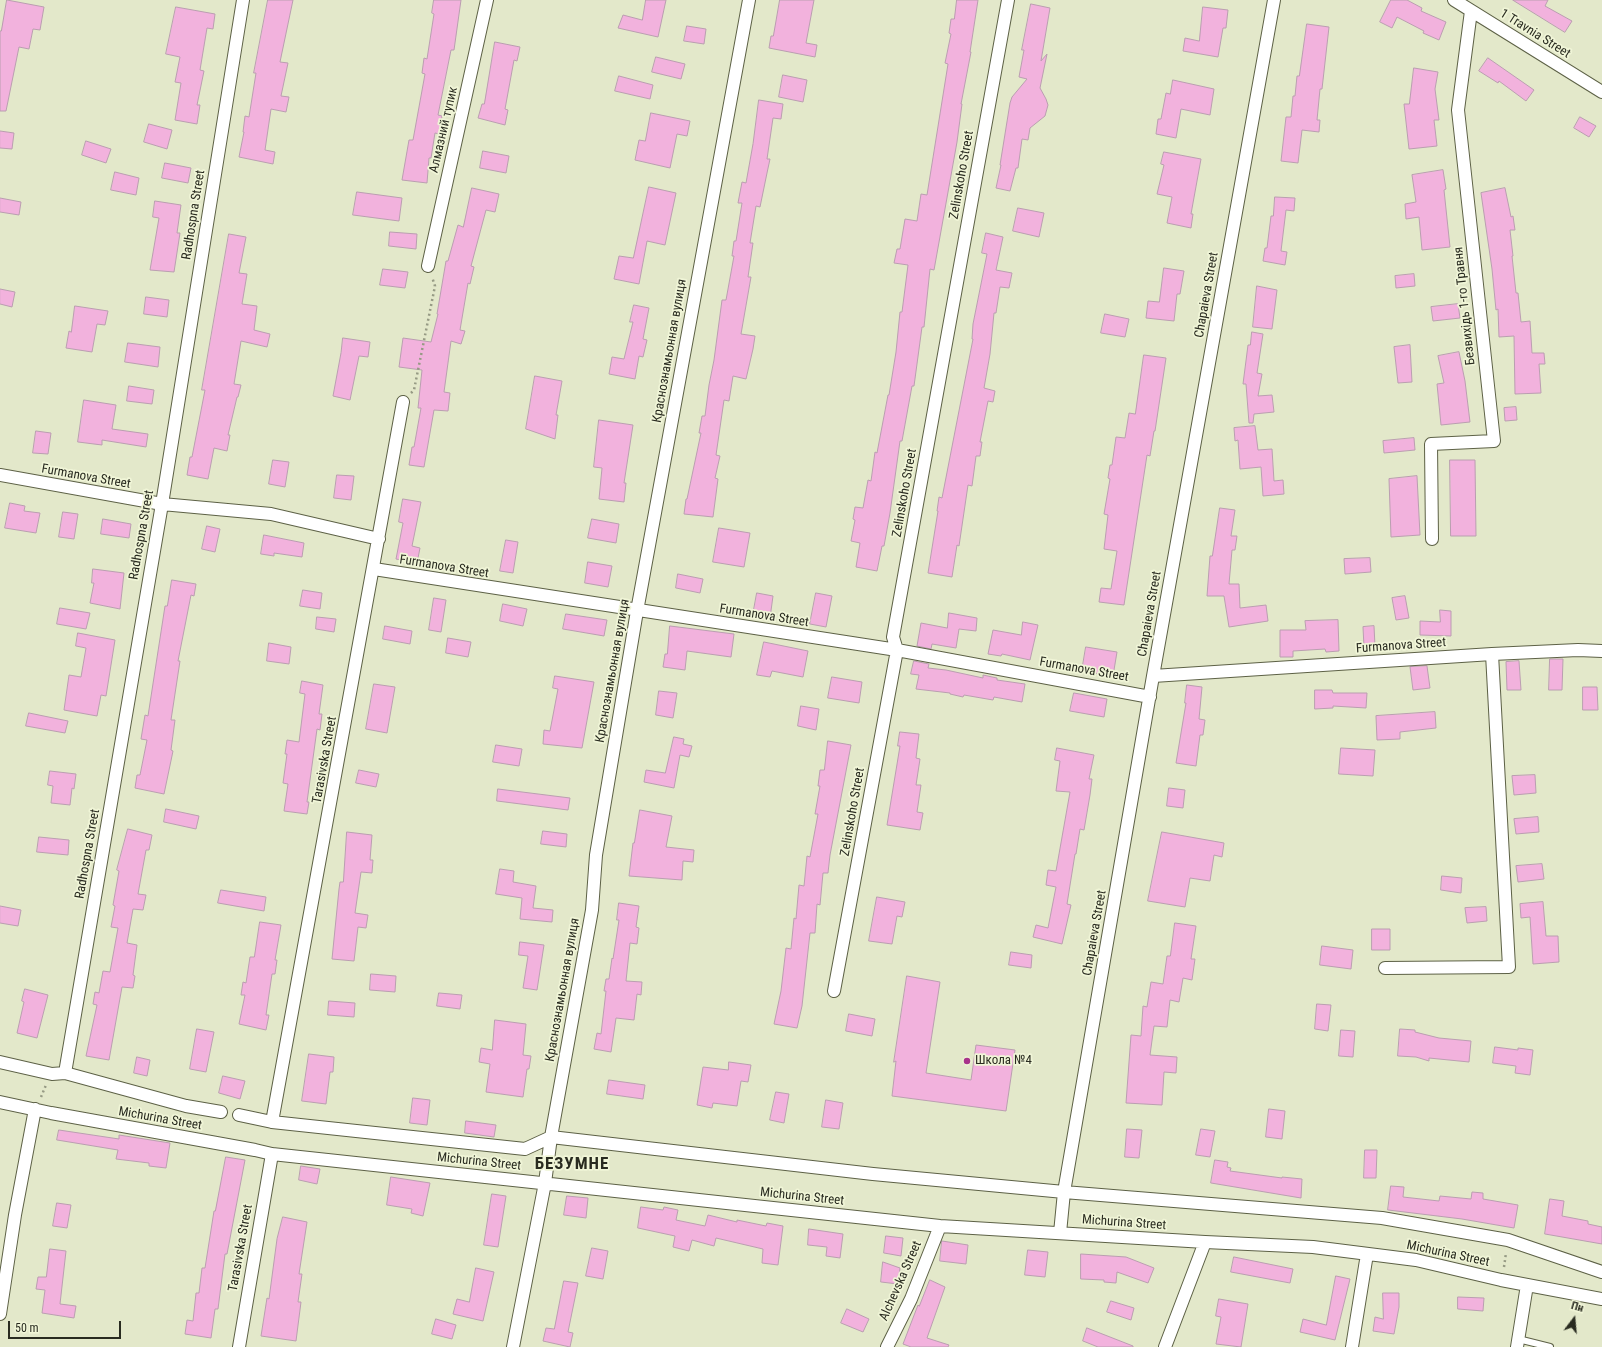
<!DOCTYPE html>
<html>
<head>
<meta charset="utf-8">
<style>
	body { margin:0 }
	#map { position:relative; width:1602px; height:1347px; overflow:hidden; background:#e3e8ca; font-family:"Roboto Condensed",sans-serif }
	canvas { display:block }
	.north { position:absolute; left:1554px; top:1299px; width:40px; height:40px; -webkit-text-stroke:3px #f0f5d7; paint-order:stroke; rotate:16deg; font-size:11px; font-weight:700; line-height:16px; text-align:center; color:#292b20 }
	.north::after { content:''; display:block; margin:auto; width:14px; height:18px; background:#292b20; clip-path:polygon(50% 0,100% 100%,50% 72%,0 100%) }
	.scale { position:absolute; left:8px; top:1321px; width:113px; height:18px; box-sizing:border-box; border:2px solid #292b20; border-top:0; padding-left:5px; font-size:12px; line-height:14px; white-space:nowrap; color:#292b20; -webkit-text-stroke:3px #f0f5d7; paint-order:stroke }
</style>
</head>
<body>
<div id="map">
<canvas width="1602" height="1347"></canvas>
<div class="north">Пн</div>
<div class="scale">50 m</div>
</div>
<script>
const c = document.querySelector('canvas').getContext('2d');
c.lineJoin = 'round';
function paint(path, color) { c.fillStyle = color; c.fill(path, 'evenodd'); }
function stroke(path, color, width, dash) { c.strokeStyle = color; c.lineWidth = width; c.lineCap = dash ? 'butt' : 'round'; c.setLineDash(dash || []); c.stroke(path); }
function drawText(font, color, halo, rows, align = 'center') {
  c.font = font + ' "Roboto Condensed",sans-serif'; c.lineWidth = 3.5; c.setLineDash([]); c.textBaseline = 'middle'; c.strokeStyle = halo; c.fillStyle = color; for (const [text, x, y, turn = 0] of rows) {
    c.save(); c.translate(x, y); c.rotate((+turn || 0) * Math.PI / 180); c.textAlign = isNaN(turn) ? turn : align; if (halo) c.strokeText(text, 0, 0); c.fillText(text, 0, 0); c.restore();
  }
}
const building = new Path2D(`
	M7,0L44,7L40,30L33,29L29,49L19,47L6,111H0V31H1Z
	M268,0H293L280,62L288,63L281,96L289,97L286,112L271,109L265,150L275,152L273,164L239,157L244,132H243L245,116L249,117L256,73H254Z
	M434,0H461L454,50H451L438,115L442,116L439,134L435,133L431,158H429L427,183L402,180L409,140H413L425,74L422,73L424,58L427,59L434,14L432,13Z
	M646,0H666L658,37L618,28L623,15L642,20Z
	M780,0H814L806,43L817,45L815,57L769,48L771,36H773Z
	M957,0H978L970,52H971L961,104H962L957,142L934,270L930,269L924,327H922L914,386H912L902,441H900L890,513L884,546H882L877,571L856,567L860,543L851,541L855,520L853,519L855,507L863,508L868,480L871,481L875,452L877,453L888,395H889L896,352L900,312H902L908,265L894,263L897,249H900L905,219L917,221L921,194L927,195L948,64L945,63L951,34L949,33L951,19H954Z
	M1391,0H1407L1422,8L1421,11L1446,22L1439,40L1423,33L1424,31L1397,17L1392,28L1380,22Z
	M1513,0H1548L1545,6L1572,21L1565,32Z
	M1031,4L1050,8L1041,61L1047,54L1040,88L1046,99L1048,105L1045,116L1030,128L1028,140L1022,139L1018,168H1016L1010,191L996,188L1001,165H1000L1010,103L1012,97L1027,79L1019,77L1024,50H1022Z
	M176,7L215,14L213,29L207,28L200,70L204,71L197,105H200L197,124L175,120L181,83L175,82L180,57L166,54Z
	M1203,7L1228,10L1226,28H1223L1218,57L1183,51L1185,38L1199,41Z
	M1307,24L1329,27L1322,89H1320L1317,120H1320L1319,132L1302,130L1298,163L1281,161L1286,117H1291L1293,96H1295L1297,76H1299Z
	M687,26L706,29L704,44L684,41Z
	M495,42L520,47L517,61L514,60L505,109L508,110L505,125L478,118L482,104H484Z
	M656,57L685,64L681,79L652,72Z
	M1488,58L1534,90L1526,101L1499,81L1498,83L1479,71Z
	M1414,68L1438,72L1435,89L1439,120H1434L1437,146L1409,149L1404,104H1409Z
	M783,75L807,80L803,102L779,97Z
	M619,76L653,85L650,99L615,91Z
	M1173,80L1214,89L1210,115L1181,109L1176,138L1156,134L1158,119H1161L1166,93L1170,94Z
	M759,100L783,104L781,119L773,118L767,159H770L767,173L760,207L756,206L750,243H753L748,277H751L741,334L755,336L753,349L746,379L733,376L729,401L724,400L716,455L720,456L715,478L718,479L713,517L684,514L686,499H687L701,433H699L702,416H705L709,385L714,360L722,300H726L734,256H732L734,241H736L742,203H738L742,182L746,183L753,144Z
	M651,113L690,121L687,136L677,134L670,168L635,160L639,140L645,141Z
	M1580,117L1596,126L1589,137L1574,128Z
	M149,124L172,130L167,149L144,142Z
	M0,131L14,133L12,149L0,148Z
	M86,141L111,149L106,163L82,155Z
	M483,151L509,156L506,173L480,168Z
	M1164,152L1201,159L1191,214H1193L1191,228L1167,223L1172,197L1157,194L1164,165L1161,164Z
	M165,163L191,168L188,183L162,178Z
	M1443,170L1446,189L1444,190L1450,247L1422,250L1419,217L1406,219L1405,204L1416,202L1412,175Z
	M115,172L139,178L136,195L111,190Z
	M649,187L676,193L665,245L647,241L639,284L614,279L619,256L633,258Z
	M472,188L499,194L495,212L486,210L471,266L474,267L470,284L468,283L460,330L465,331L461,344L451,341L444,392L450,393L448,411L434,410L424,467L409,465L412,447H414L421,408H418L422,370L399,367L403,338L431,342L438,314H437L446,261H448L458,225L463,227Z
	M1505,188L1511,217L1513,216L1515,230H1510L1513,256H1512L1516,293H1518L1521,322L1530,321L1532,353H1544L1545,364H1539L1541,393L1515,394L1514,336L1499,337L1498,309L1496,310L1492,269L1481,193Z
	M357,192L402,198L399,221L353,215Z
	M1275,197L1295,198L1294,211L1286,210L1281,251L1287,252L1285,265L1263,261L1265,248H1267L1271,216H1273Z
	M0,198L21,202L19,215L0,212Z
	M155,201L181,205L177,233H180L174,272L150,270L159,218L153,217Z
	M1018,208L1044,213L1039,237L1013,231Z
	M390,232L417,234L416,249L389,246Z
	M986,233L1003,237L996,270L1012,273L1009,288L1000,287L996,313H994L990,354L984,388L995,391L993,402L988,401L980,442H982L980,456H976L972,486L968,485L959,546L957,545L952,577L928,573L938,511H937L939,497L942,498L973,339H972L973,324L987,254L982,253Z
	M229,234L246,237L239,273L247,274L242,304L257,306L254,330L270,334L267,347L241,341L234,384L241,385L238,397H237L228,435H230L227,451L214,448L208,479L187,475L190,457H192L205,390H202Z
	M1164,268L1184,271L1180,294H1177L1174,321L1146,318L1148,301L1159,302Z
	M383,269L408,272L405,288L380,285Z
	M1414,274L1415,286L1396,288L1395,276Z
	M1257,286L1277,290L1272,329L1253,327Z
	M0,289L15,292L12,307L0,304Z
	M146,297L169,300L167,317L144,314Z
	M1458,304L1460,318L1433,321L1431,307Z
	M634,305L649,308L643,339L647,340L643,357L639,356L635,379L609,374L612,357L624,359L633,322H630Z
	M75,306L108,311L105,325L97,324L92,352L66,348L69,331L71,332Z
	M1105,314L1129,319L1125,337L1101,333Z
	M1252,332L1263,334L1257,373L1262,374L1258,396L1272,395L1274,412L1254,414L1253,423H1249L1246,384H1243L1248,345H1250Z
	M343,338L370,342L368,357L359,356L350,400L333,396L341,353Z
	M128,343L160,347L158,367L125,362Z
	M1410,345L1412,382L1398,383L1394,347Z
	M1459,352L1465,381L1470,422L1441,425L1437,384L1444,383L1438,356Z
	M1144,355L1166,358L1155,431H1154L1150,456L1147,455L1124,605L1099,602L1101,588L1111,589L1117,551L1104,549L1108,515L1104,514L1110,479L1108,478L1110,465H1112L1116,437L1125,438L1129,413L1135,414Z
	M535,376L562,381L556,415H558L555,439L526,429Z
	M129,386L154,390L152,404L127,401Z
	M84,400L116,405L112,429L148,434L146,447L102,440V445L78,442Z
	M1516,407L1517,420L1505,421L1504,408Z
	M599,420L633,425L624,483H626L624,502L599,499L602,468L594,467Z
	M1255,426L1258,450L1272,449L1274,481L1283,480L1284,494L1263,496L1261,467L1240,469L1238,440L1235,441L1234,428Z
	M36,431L51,433L48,454L33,453Z
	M1414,438L1415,450L1384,453L1383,441Z
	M273,460L289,462L285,487L269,484Z
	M1450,460H1475L1476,536H1451Z
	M337,475L354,476L351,500L334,498Z
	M1417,476L1420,535L1391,537L1389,479Z
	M403,499L421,502L412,546L420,548L417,563L396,559L403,523L399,522Z
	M10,503L25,506L24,511L40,513L36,533L5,528Z
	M1220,508L1235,510L1231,536H1237L1235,550H1232L1229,584H1239L1240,608L1266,605L1268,621L1229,627L1224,596H1207L1210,556H1212Z
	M63,512L78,514L74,539L59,537Z
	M103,519L131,524L129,538L101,534Z
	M592,519L619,524L616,543L588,538Z
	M207,526L220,529L215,552L202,549Z
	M719,528L750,533L744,567L713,562Z
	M264,535L304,543L302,557L274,553V556L261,554Z
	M506,540L518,542L513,573L500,571Z
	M1370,558L1371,572L1345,574L1344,559Z
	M588,562L612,566L608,587L585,583Z
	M93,569L124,573L120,609L90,603L94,583H92Z
	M678,574L703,579L700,593L676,588Z
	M172,580L196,584L194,596L191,595L178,661H180L171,720H175L171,750L173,751L164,794L135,788L137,775H140L147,740L141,739L145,715L148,716L165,606H167Z
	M303,590L322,593L320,609L300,606Z
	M757,593L773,596L770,618L753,615Z
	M816,593L832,596L826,627L810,624Z
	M1405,596L1409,618L1396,620L1392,598Z
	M434,598L446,600L441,632L429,630Z
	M503,604L527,609L523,626L500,621Z
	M60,608L90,613L86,629L57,624Z
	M1440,610L1451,611V636L1420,635V621L1440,622Z
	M949,613L977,618L976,631L959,629L956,648L932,644L931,649L917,646L921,623L947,628Z
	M566,614L607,620L604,636L563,629Z
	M317,617L336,619L334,632L316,629Z
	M1338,620L1339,651L1326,652L1325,649L1293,651V657H1280V630H1306L1305,621Z
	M1023,622L1038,625L1030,660L1002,654L1001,656L988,654L993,630L1021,635Z
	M385,626L412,631L410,644L383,639Z
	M670,626L734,634L731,657L687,651L685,670L663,667L665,654H667Z
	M1374,626L1375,646L1364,647L1363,627Z
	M78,633L115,640L106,696L101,695L97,716L64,710L69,675L81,677L86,648L76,646Z
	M448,638L471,642L468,657L446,653Z
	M764,642L808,651L803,677L772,671L770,677L757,675Z
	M269,643L291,647L289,664L267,661Z
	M1086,647L1117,652L1113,676L1082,671Z
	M1550,659H1563L1562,690H1549Z
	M914,661L929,664L928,668L946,670L983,678V675L997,678V680L1025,684L1022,702L994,697L993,700L964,695L963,697L950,694V693L916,689L919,675L911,674Z
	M1519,661L1521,690H1507L1506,662Z
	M1427,666L1430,688L1413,690L1410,667Z
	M555,676L594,682L582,748L543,744L544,730L550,731L558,689L553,688Z
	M832,677L862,682L859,703L828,698Z
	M302,681L323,685L319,714H322L320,730L317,729L307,802H309L307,814L284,811L288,784L283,783L287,754H285L287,740L299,742L305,694L300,693Z
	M374,684L395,687L387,733L366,729Z
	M1187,685L1202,687L1199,719L1205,720L1203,735H1200L1196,766L1176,763L1186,703H1185Z
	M1583,687H1597L1598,710H1583Z
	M1315,690H1332L1333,693H1367L1366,708L1333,706V708L1315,709Z
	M659,691L677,693L673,718L656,715Z
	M1074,693L1107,699L1104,717L1070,711Z
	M801,706L819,709L816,730L798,726Z
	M1435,712L1436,728L1400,732V739L1377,740L1376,716Z
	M29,713L68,721L65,733L26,726Z
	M900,732L919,734L916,758L920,759L916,785H921L917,812L923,813L920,830L887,825L900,746H898Z
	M674,737L684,739L683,744L692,746L689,757L680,755L674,788L644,782L646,770L665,773Z
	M828,741L851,745L830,855L828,873H823L820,905L817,904L815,933H810L802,1006L797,1028L774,1024L781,991L786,948L791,949L794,918L796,919L799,885L804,886L807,856L810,857L818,814H815L820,786H818L820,770H824Z
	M496,745L522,749L519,766L493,762Z
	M1057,748L1094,755L1089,779H1092L1090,795L1084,830L1080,829L1076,854H1075L1067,904L1071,905L1062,944L1033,937L1036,925L1048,928L1056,887L1046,885L1048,870L1056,871L1070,792L1056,791L1060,761L1055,760Z
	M1341,748L1375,750L1373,776L1339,774Z
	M359,770L379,774L376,787L356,783Z
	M50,771L76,774L74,789L72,788L70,805L51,803L53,786L48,785Z
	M1535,775L1536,793L1514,795L1512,776Z
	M1169,788L1185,790L1183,808L1167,806Z
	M498,789L570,798L568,810L497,801Z
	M166,809L199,816L196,829L164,822Z
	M640,810L672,816L666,847L694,850L693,862L683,861L682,880L629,876L633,843H634Z
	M1538,817L1539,832L1516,834L1514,819Z
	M128,829L152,835L149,850H146L138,894L146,895L143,910L133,909L127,943L137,945L133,975L135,976L133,988L122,987L109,1060L86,1056L97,1005L93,1004L95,992L99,993L103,971L110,972L118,928L111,927L115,906L113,905L119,871L117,870Z
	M543,831L567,834L566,847L541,844Z
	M347,832L372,835L370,860H373L372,873L361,872L355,913L368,915L366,928L358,927L354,961L332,959L339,889L340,882H343Z
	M1162,832L1224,843L1222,857L1214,855L1210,881L1190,878L1185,907L1148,901Z
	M39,837L69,840L68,855L37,852Z
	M1542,864L1544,879L1518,882L1516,866Z
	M500,869L514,871L513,882L536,886L533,908L553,910L552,922L520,919L522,898L496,894Z
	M1442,876L1462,878L1461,893L1441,890Z
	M221,890L266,897L264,911L218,903Z
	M877,897L905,902L902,917L897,916L892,944L869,941Z
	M1543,902L1546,936H1558L1559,962L1533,964L1530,917L1521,918L1520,904Z
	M619,903L639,906L636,927L639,928L637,944L630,943L626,981L642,982L641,995L637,994L634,1020L616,1018L611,1052L594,1049L597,1033L601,1034L606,991H604L606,979H609L612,958L613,959L619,920H617Z
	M0,906L21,910L18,926L0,923Z
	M1486,907L1487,921L1467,923L1465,908Z
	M260,922L281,925L275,960H277L275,974H272L266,1015H269L266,1030L239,1024L245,995H241L243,982L246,983L250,957H254Z
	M1175,923L1196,926L1191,959H1195L1192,980L1183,978L1179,1002L1170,1000L1167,1027L1154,1026L1150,1055L1177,1057L1176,1073L1164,1072L1162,1105L1126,1103L1131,1035L1141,1036L1143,1006L1147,1007L1151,982L1163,984L1167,956H1170Z
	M1372,929H1390V950H1372Z
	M520,942L544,945L537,990L523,988L528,956L519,955Z
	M1322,946L1353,950L1351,969L1320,965Z
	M1011,952L1032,955L1031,968L1009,965Z
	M371,974L396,976L395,992L370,990Z
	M907,976L940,982L926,1073L971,1080L976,1045L1015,1050L1006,1111L892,1096L896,1061L894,1062Z
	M25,989L48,995L37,1038L17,1033L24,1002L22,1001Z
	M439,993L462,995L460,1009L437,1006Z
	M329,1001L355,1003L354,1017L328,1015Z
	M1317,1004L1331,1005L1328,1031L1315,1029Z
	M849,1014L875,1019L872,1036L846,1031Z
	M495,1020L526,1024L523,1055L531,1056L529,1069H527L523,1097L486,1092L490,1064L479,1062L481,1048L492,1050Z
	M197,1029L214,1032L206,1072L190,1069Z
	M1400,1029L1415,1030V1032L1439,1038L1471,1041L1469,1062L1429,1058V1061L1416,1057L1398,1056Z
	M1341,1030L1355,1031L1353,1057L1339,1056Z
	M1495,1047L1518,1050V1048L1533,1050L1530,1075L1515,1073L1516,1066L1493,1063Z
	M309,1054L334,1057L333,1072H330L326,1104L302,1101Z
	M137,1057L150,1060L147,1076L134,1073Z
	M729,1062L751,1065L748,1082L741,1081L737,1106L713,1103L712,1108L697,1105L703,1067L728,1070Z
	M223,1076L245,1081L240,1099L219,1093Z
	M609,1080L645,1085L643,1099L607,1094Z
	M776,1092L789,1094L784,1123L770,1120Z
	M413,1098L430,1100L427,1125L410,1123Z
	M826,1100L843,1103L839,1129L822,1127Z
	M1269,1109L1285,1111L1282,1139L1266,1137Z
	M466,1121L496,1125L494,1137L465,1133Z
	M1127,1129L1142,1130L1139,1158L1125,1157Z
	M1201,1129L1215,1131L1210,1157L1196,1155Z
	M59,1130L119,1139V1135L170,1143L166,1168L149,1166V1163L116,1159L118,1150L57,1140Z
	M1365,1150H1377L1376,1178H1364Z
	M226,1157L245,1160L227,1254H225L218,1309H215L211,1338L185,1334L187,1320L193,1321L196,1293H199L202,1268H205L214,1211H215Z
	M1215,1160L1228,1162L1227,1167L1231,1168L1230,1171L1282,1178V1177L1302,1179L1301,1198L1211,1183Z
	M301,1166L320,1169L317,1184L299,1180Z
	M391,1177L430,1183L423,1216L411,1213L412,1209L387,1205Z
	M1391,1186L1404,1187L1403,1197L1439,1201L1440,1196L1471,1199L1472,1192L1483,1193V1199L1518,1205L1514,1228L1462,1219L1388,1210Z
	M492,1194L506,1196L498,1247L484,1245Z
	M567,1196L588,1198L586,1218L564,1215Z
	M1550,1199L1564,1201L1562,1216L1588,1221V1224L1602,1227V1244L1545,1234Z
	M57,1203L71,1205L67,1228L53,1226Z
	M641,1207L663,1210L664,1207L678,1210L676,1220L705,1226L708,1215L737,1222V1220L766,1226L767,1223L783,1226L778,1265L762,1263L763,1249L716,1238L714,1246L692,1240L689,1251L673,1247L675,1236L638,1228Z
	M283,1217L307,1222L299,1274H302L298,1302H301L296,1341L261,1336L267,1298L269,1299L277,1239Z
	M809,1229L843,1234L840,1258L826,1256L827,1247L808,1245Z
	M886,1236L903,1238L901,1256L884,1253Z
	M942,1241L968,1245L966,1264L940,1261Z
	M592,1248L608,1251L603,1279L586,1276Z
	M50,1249L66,1251L60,1304L76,1306L74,1318L42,1313L45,1290L36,1289L38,1277H46Z
	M1028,1250L1048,1252L1045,1277L1025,1275Z
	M1081,1254L1126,1257L1154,1268L1148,1283L1117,1272L1116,1283L1104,1282V1280L1081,1279Z
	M1234,1257L1293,1269L1290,1283L1231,1272Z
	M883,1262L900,1268L898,1284L881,1282Z
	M476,1268L494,1272L483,1321L453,1314L457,1299L469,1302Z
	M1336,1276L1350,1279L1335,1340L1300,1332L1303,1319L1326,1325Z
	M930,1280L945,1287L927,1338L949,1345L948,1347H911L903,1344L918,1305L919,1306Z
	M564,1281L578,1283L568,1332L573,1333L570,1347L543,1341L546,1328L554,1329Z
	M1383,1293H1399V1307L1394,1334L1373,1331L1375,1317L1383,1319Z
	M1458,1297L1484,1298L1483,1311L1458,1309Z
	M1219,1299L1248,1304L1241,1347L1216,1344L1221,1317L1216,1316Z
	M1111,1301L1134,1308L1131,1320L1107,1312Z
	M847,1309L869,1319L863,1332L841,1323Z
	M436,1319L456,1325L452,1339L432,1334Z
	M1087,1328L1133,1346V1347H1098L1083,1341Z`);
const path = new Path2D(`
	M411,393L414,390L435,286L432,277
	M41,1097L46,1085
	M1504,1267L1506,1253`);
const lane = new Path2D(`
	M1518,1339L1550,1347`);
const street = new Path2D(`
	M1454,0L1602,92
	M428,266L487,0
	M0,475L162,504L271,514L379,539
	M1432,539L1431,444L1494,441L1458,110L1471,11
	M374,569L897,650L1150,697
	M1153,676L1492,654L1578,650L1602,651
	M1385,968L1509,967L1492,654
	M834,991L897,650L893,637L1008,0
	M0,1062L52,1074L65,1073L186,1106L221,1112
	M65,1073L162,504L243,0
	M0,1102L51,1113L255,1150L272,1154L940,1226L1205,1242L1313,1247L1416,1260L1501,1280L1602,1299
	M239,1115L272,1122L525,1149L551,1137L873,1174L1064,1192L1382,1218L1508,1240L1602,1272
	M272,1122L403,402
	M1060,1233L1064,1192L1153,676L1274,0
	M0,1314L15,1215L35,1109
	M239,1347L272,1154
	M513,1347L545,1183L551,1137L592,910L596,855L637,611L749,0
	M887,1347L911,1299L940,1226
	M1165,1347L1205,1242
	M1352,1347L1367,1254
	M1517,1347L1527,1285`);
const markers = [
	[967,1061,4,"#a8338b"]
];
const streetNames = [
	["1 Travnia Street",1535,34,32],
	["Алмазний тупик",444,130,-77],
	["Zelinskoho Street",962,175,-80],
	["Radhospna Street",194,215,-81],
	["Chapaieva Street",1207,295,-80],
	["Безвихідь 1-го Травня",1465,306,-96],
	["Краснознамьонная вулиця",670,351,-80],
	["Furmanova Street",86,477,10],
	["Zelinskoho Street",905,493,-80],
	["Radhospna Street",142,535,-80],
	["Furmanova Street",444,567,9],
	["Chapaieva Street",1150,614,-80],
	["Furmanova Street",764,616,9],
	["Furmanova Street",1401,646,-4],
	["Furmanova Street",1084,670,10],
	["Краснознамьонная вулиця",613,671,-80],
	["Tarasivska Street",325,760,-80],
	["Zelinskoho Street",853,812,-80],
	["Radhospna Street",88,854,-80],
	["Chapaieva Street",1095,933,-80],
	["Краснознамьонная вулиця",563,990,-80],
	["Michurina Street",160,1119,10],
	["Michurina Street",479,1162,6],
	["Michurina Street",802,1197,6],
	["Michurina Street",1124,1223,4],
	["Tarasivska Street",241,1248,-80],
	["Michurina Street",1448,1254,12],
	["Alchevska Street",901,1281,-66]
];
const poiNames = [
	["Школа №4",975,1061]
];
const districtNames = [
	["БЕЗУМНЕ",572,1165]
];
paint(building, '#f2b2dd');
stroke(building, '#ba9eb0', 1);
stroke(lane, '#5d6146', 8);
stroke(street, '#5d6146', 14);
stroke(path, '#969a84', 2.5, [2, 3]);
stroke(lane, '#fff', 6);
stroke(street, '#fff', 12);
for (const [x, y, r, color] of markers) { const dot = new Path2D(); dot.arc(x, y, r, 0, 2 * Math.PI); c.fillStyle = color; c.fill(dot); stroke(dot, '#f0f5d7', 1.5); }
drawText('13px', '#292b20', '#f0f5d7', streetNames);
drawText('13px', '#292b20', '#f0f5d7', poiNames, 'left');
c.letterSpacing = '1px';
drawText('bold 17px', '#292b20', '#f0f5d7', districtNames);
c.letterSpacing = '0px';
</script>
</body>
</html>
